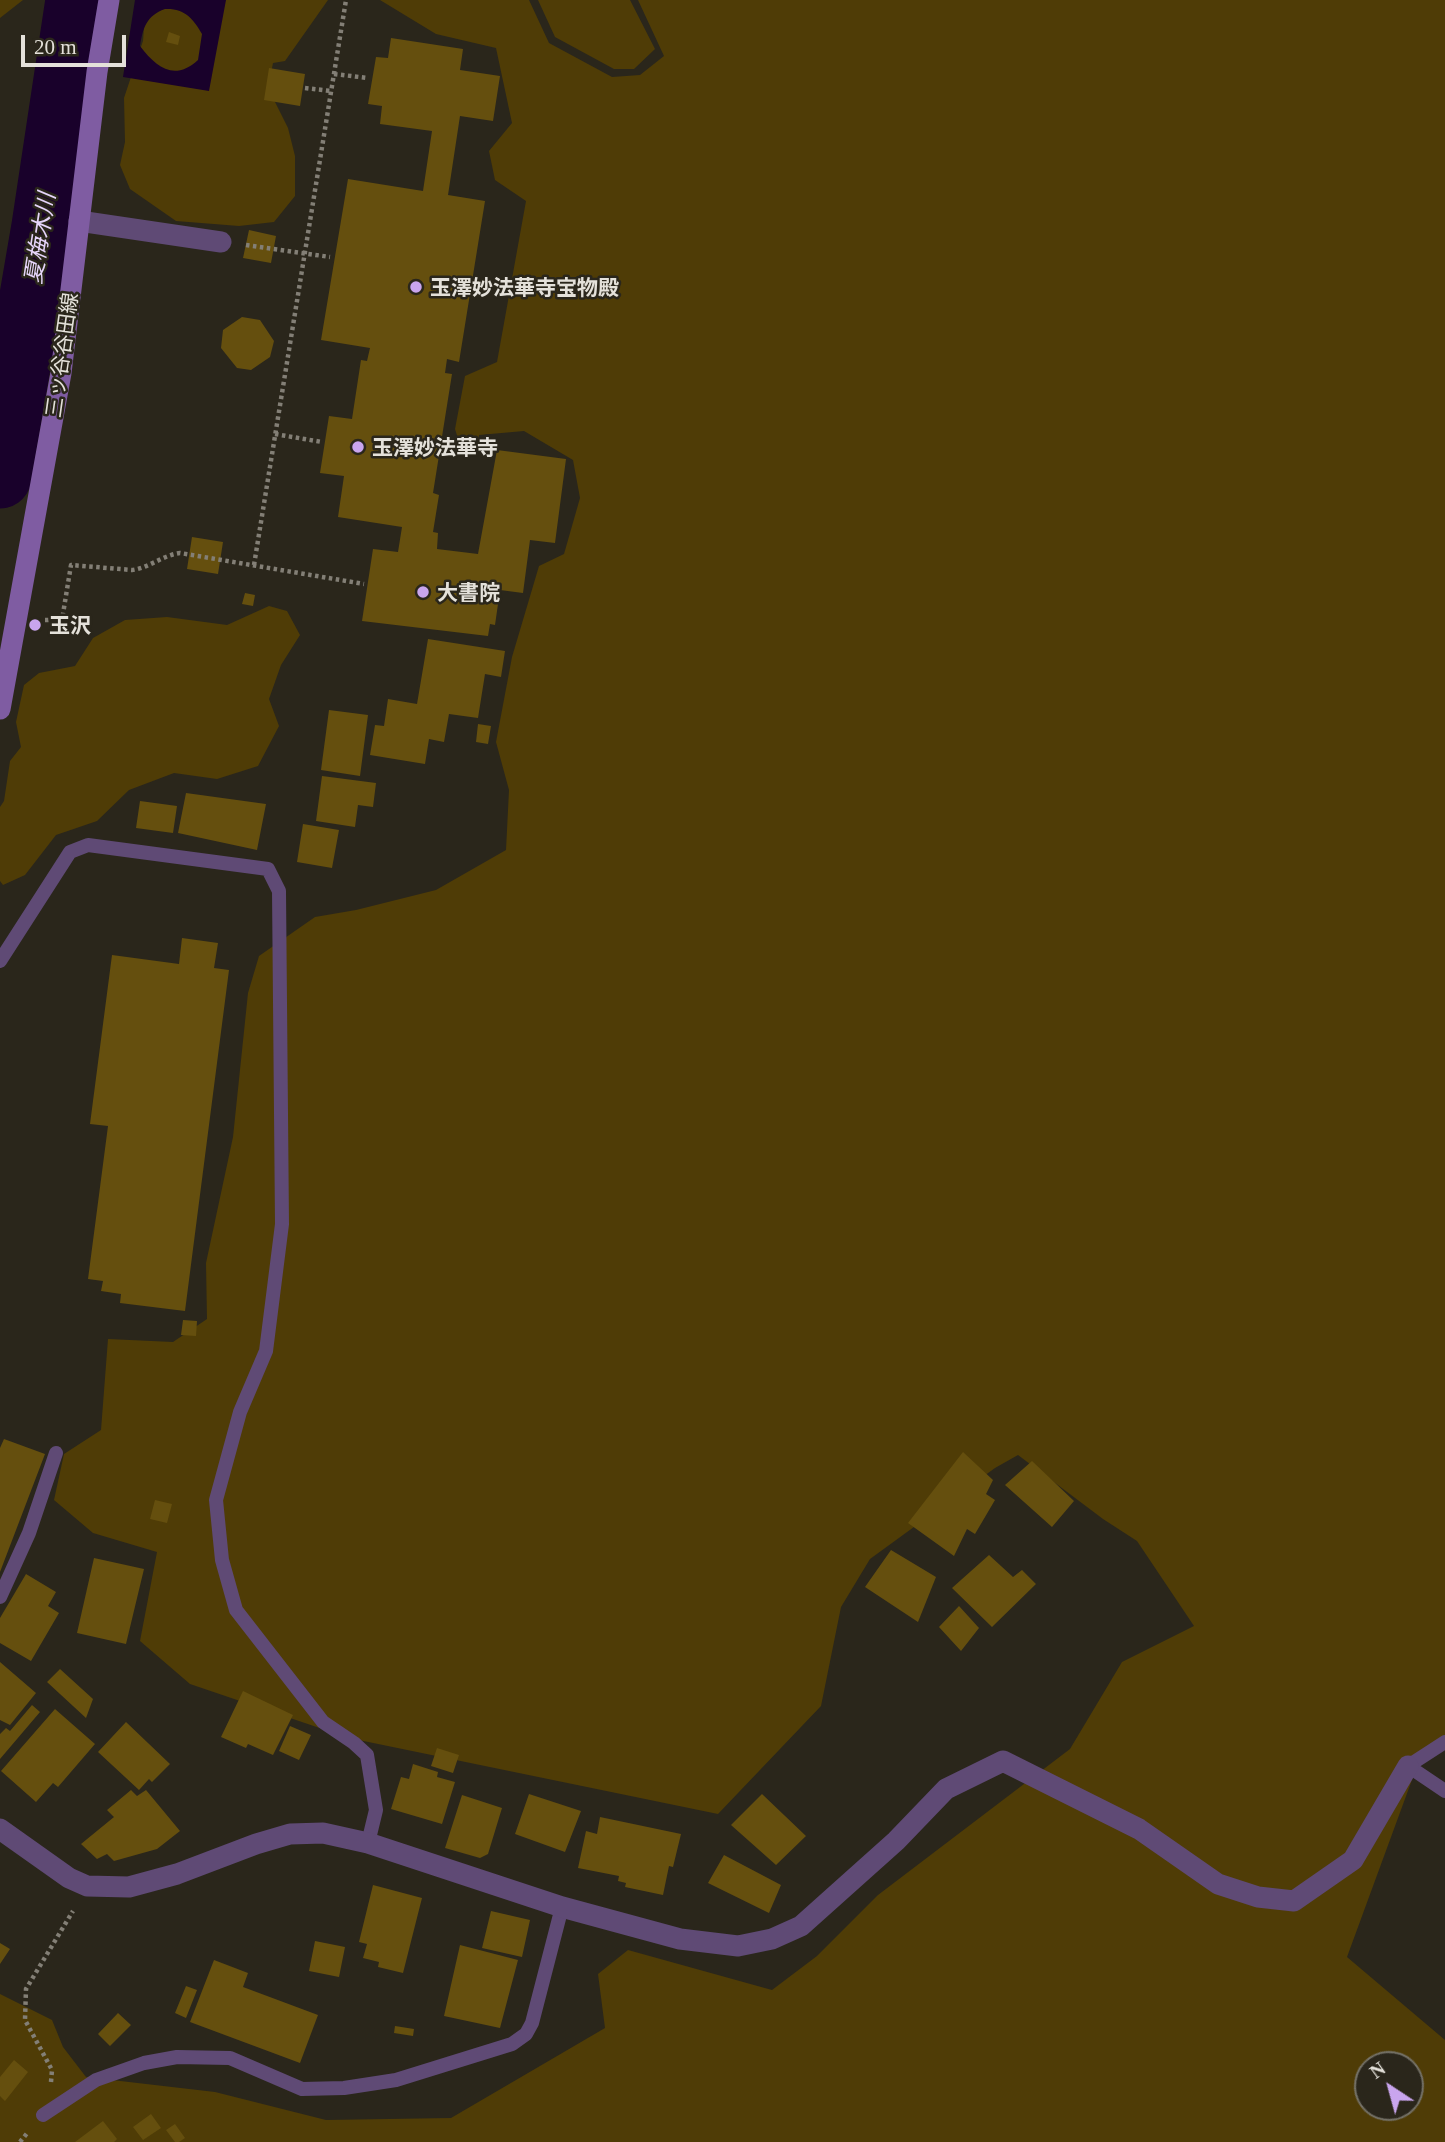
<!DOCTYPE html>
<html>
<head>
<meta charset="utf-8">
<style>
	body { margin:0 }
	#map { position:relative; width:1445px; height:2142px; overflow:hidden; background:#2a261b; font-family:Georgia,serif }
	canvas { display:block }
	.north { position:absolute; left:1354px; top:2051px; width:70px; height:70px; box-sizing:border-box; background:#2a261b; border:2px solid #747167; border-radius:50%; rotate:324deg; font-size:19px; font-weight:700; line-height:28px; text-align:center; color:#e4e1da }
	.north::after { content:''; display:block; margin:auto; width:24px; height:32px; background:#c9a5ee; clip-path:polygon(50% 0,100% 100%,50% 72%,0 100%) }
	.scale { position:absolute; left:21px; top:35px; width:105px; height:32px; box-sizing:border-box; border:4px solid #e4e1da; border-top:0; padding-left:9px; font-size:21px; line-height:24px; white-space:nowrap; color:#e4e1da; -webkit-text-stroke:5px #2a261b; paint-order:stroke }
</style>
</head>
<body>
<div id="map">
<canvas width="1445" height="2142"></canvas>
<div class="north">N</div>
<div class="scale">20 m</div>
</div>
<script>
const c = document.querySelector('canvas').getContext('2d');
c.lineJoin = 'round';
function paint(path, color) { c.fillStyle = color; c.fill(path, 'evenodd'); }
function stroke(path, color, width, dash) { c.strokeStyle = color; c.lineWidth = width; c.lineCap = dash ? 'butt' : 'round'; c.setLineDash(dash || []); c.stroke(path); }
function drawText(font, color, halo, rows, align = 'center') {
  c.font = font + ' Georgia,"Noto Sans JP",serif'; c.lineWidth = 5; c.setLineDash([]); c.textBaseline = 'middle'; c.strokeStyle = halo; c.fillStyle = color; for (const [text, x, y, turn = 0] of rows) {
    c.save(); c.translate(x, y); c.rotate((+turn || 0) * Math.PI / 180); c.textAlign = isNaN(turn) ? turn : align; if (halo) c.strokeText(text, 0, 0); c.fillText(text, 0, 0); c.restore();
  }
}
const green = new Path2D(`
	M0,0H23L0,18Z
	M146,0H328L285,61L273,63L268,88L288,128L295,156V196L274,222L239,226L176,221L130,189L120,165L125,142L124,98L143,41Z
	M380,0H529L549,43L612,77L640,75L664,56L638,0H1445V1746L1420,1758L1347,1957L1445,2040V2142H0V1994L52,2020L63,2047L86,2077L215,2092L326,2120L451,2118L605,2028L598,1974L628,1950L772,1990L817,1956L878,1895L1070,1749L1122,1662L1194,1626L1137,1541L1103,1519L1018,1455L995,1468L870,1559L841,1607L821,1706L718,1814L349,1738L190,1684L140,1641L157,1552L93,1533L54,1500L64,1454L101,1430L108,1339L173,1342L207,1319L206,1263L233,1137L248,993L259,956L315,917L356,910L436,890L506,850L509,790L496,742L512,657L539,566L564,554L580,498L573,460L524,431L479,435L476,453L460,445L455,429L465,376L497,362L526,201L495,180L489,151L512,123L496,48L436,34ZM1368,2065H1410V2107H1368Z
	M538,0H630L655,49L634,69H614L555,37Z
	M269,606L287,611L300,635L281,665L269,699L279,726L258,766L217,779L174,773L129,790L97,821L56,835L25,875L3,885L0,881V807L4,801L10,761L21,747L16,722L24,685L39,673L75,666L93,638L125,620L167,617L227,625Z`);
const water = new Path2D(`
	M135,0H226L209,91L123,77ZM165,9C184,8 193,18 202,34L198,60C174,82 156,67 140,46C143,28 146,16 165,9Z`);
const river = new Path2D(`
	M0,477L43,226L77,0`);
const building = new Path2D(`
	M169,32L180,36L178,45L166,42Z
	M391,38L463,49L460,70L500,76L493,121L460,116L448,195L485,201L459,362L447,359L445,373L452,374L433,493L439,495L433,532L438,533L437,549L478,554L497,450L566,459L555,543L530,540L523,593L500,590L495,625L490,624L488,636L362,621L373,549L398,552L402,527L338,517L344,476L320,473L329,416L352,419L361,360L367,361L370,348L321,340L348,179L423,191L432,131L380,124L382,106L368,104L376,57L388,58Z
	M269,68L305,74L300,106L264,100Z
	M249,230L276,236L271,263L243,258Z
	M242,317L260,320L274,341L270,357L251,370L237,368L221,348L223,330Z
	M192,537L223,542L218,574L187,569Z
	M245,593L255,595L253,606L242,604Z
	M428,639L505,651L501,677L485,674L478,718L449,714L444,742L429,739L425,764L370,755L375,725L384,726L388,699L417,704Z
	M329,710L368,715L360,776L321,770Z
	M478,724L491,726L488,744L476,742Z
	M322,776L376,783L373,807L358,805L355,827L316,821Z
	M186,793L266,804L257,850L178,833Z
	M140,801L177,806L173,833L136,828Z
	M303,824L339,830L332,868L297,862Z
	M182,938L218,943L214,968L229,970L185,1311L120,1303L121,1294L101,1291L103,1281L88,1279L108,1126L90,1124L112,955L179,964Z
	M183,1320L197,1321L196,1336L181,1335Z
	M4,1439L45,1454L0,1572V1448Z
	M963,1452L993,1480L986,1494L995,1500L975,1534L967,1529L954,1556L908,1523Z
	M1032,1461L1074,1501L1052,1527L1005,1485Z
	M155,1500L172,1504L167,1523L150,1519Z
	M891,1550L936,1577L918,1622L865,1587Z
	M989,1555L1013,1577L1022,1570L1036,1584L992,1627L952,1588Z
	M94,1558L144,1569L126,1644L77,1633Z
	M26,1574L56,1592L48,1606L59,1613L31,1661L0,1643V1618Z
	M959,1606L979,1628L961,1651L939,1627Z
	M0,1662L36,1693L10,1725L0,1720Z
	M60,1669L93,1699L86,1718L47,1682Z
	M243,1691L293,1715L273,1755L248,1744L246,1748L221,1737Z
	M32,1705L40,1712L0,1759V1734L6,1728L10,1731Z
	M55,1709L95,1744L58,1787L53,1783L36,1802L1,1771Z
	M126,1722L170,1764L152,1782L149,1779L139,1790L98,1752Z
	M290,1726L311,1735L299,1760L279,1751Z
	M437,1748L459,1755L453,1773L431,1766Z
	M413,1764L438,1772L437,1777L455,1782L442,1824L391,1809L401,1777L409,1779Z
	M131,1790L137,1796L146,1790L180,1831L157,1849L114,1861L107,1854L97,1859L81,1844L114,1817L107,1810Z
	M529,1794L581,1811L565,1852L515,1834Z
	M762,1794L806,1836L776,1865L731,1825Z
	M462,1795L502,1808L488,1854L480,1858L445,1848Z
	M600,1817L681,1834L673,1867L669,1866L663,1895L625,1887L626,1883L618,1881L619,1876L578,1868L586,1831L597,1834Z
	M724,1855L781,1885L769,1913L708,1883Z
	M373,1885L422,1898L403,1973L378,1967L379,1962L363,1958L367,1944L359,1942Z
	M491,1911L530,1920L522,1957L482,1948Z
	M315,1941L345,1947L339,1977L309,1971Z
	M0,1943L10,1949L0,1964Z
	M460,1945L518,1960L500,2028L444,2016Z
	M214,1960L248,1973L243,1987L318,2015L300,2063L190,2022Z
	M186,1986L197,1990L186,2018L175,2013Z
	M118,2013L131,2025L110,2046L98,2034Z
	M395,2026L414,2029L413,2036L394,2033Z
	M14,2060L28,2072L5,2101L0,2096V2077Z
	M151,2114L161,2128L143,2140L133,2127Z
	M103,2121L117,2139L114,2142H75Z
	M175,2124L185,2138L179,2142H175L166,2130Z`);
const path = new Path2D(`
	M334,74L368,78
	M305,88L331,91
	M246,245L330,257
	M275,434L322,442
	M254,565L346,0
	M45,620H62L71,565L132,570C149,568 163,555 180,553L364,584
	M51,2082L52,2070L25,2020L26,1989L73,1911
	M20,2142L28,2132`);
const service = new Path2D(`
	M0,961L70,852L88,845L268,869L279,891L282,1224L266,1351L240,1412L216,1500L222,1560L236,1610L323,1722L354,1743L367,1755L376,1810L368,1843
	M0,1597L29,1533L56,1453
	M1445,1742L1408,1766L1445,1791
	M43,2115L96,2080L144,2063L177,2057L230,2058L302,2089L344,2088L396,2080L512,2044L526,2034L532,2023L562,1907`);
const minor = new Path2D(`
	M79,221L221,242
	M0,1829L69,1878L87,1886L129,1887L177,1874L256,1844L290,1834L323,1833L368,1843L562,1907L680,1939L738,1946L772,1939L801,1926L896,1841L946,1789L1003,1761L1139,1829L1218,1884L1258,1897L1294,1901L1353,1860L1408,1766`);
const secondary = new Path2D(`
	M0,709L61,373L97,72L109,0`);
const markers = [
	[416,287,7,"#c9a5ee"],
	[358,447,7,"#c9a5ee"],
	[423,592,7,"#c9a5ee"],
	[35,625,7,"#c9a5ee"]
];
const poiNames = [
	["玉澤妙法華寺宝物殿",430,287],
	["玉澤妙法華寺",372,447],
	["大書院",437,592],
	["玉沢",49,625]
];
const streetNames = [
	["三ッ谷谷田線",61,355,-82]
];
const waterNames = [
	["夏梅木川",39,238,-81]
];
paint(green, '#4f3c06');
paint(water, '#19012b');
stroke(river, '#19012b', 63);
paint(building, '#654f0e');
stroke(path, '#837f76', 4.5, [3.5, 3.5]);
stroke(service, '#5f4a75', 14);
stroke(minor, '#5f4a75', 21);
stroke(secondary, '#7f5ca2', 21);
for (const [x, y, r, color] of markers) { const dot = new Path2D(); dot.arc(x, y, r, 0, 2 * Math.PI); c.fillStyle = color; c.fill(dot); stroke(dot, '#2a261b', 2.5); }
drawText('bold 21px', '#e4e1da', '#2a261b', poiNames, 'left');
drawText('21px', '#e4e1da', '#2a261b', streetNames);
drawText('italic 23px', '#e6d5fa', '#2a261b', waterNames);
</script>
</body>
</html>
